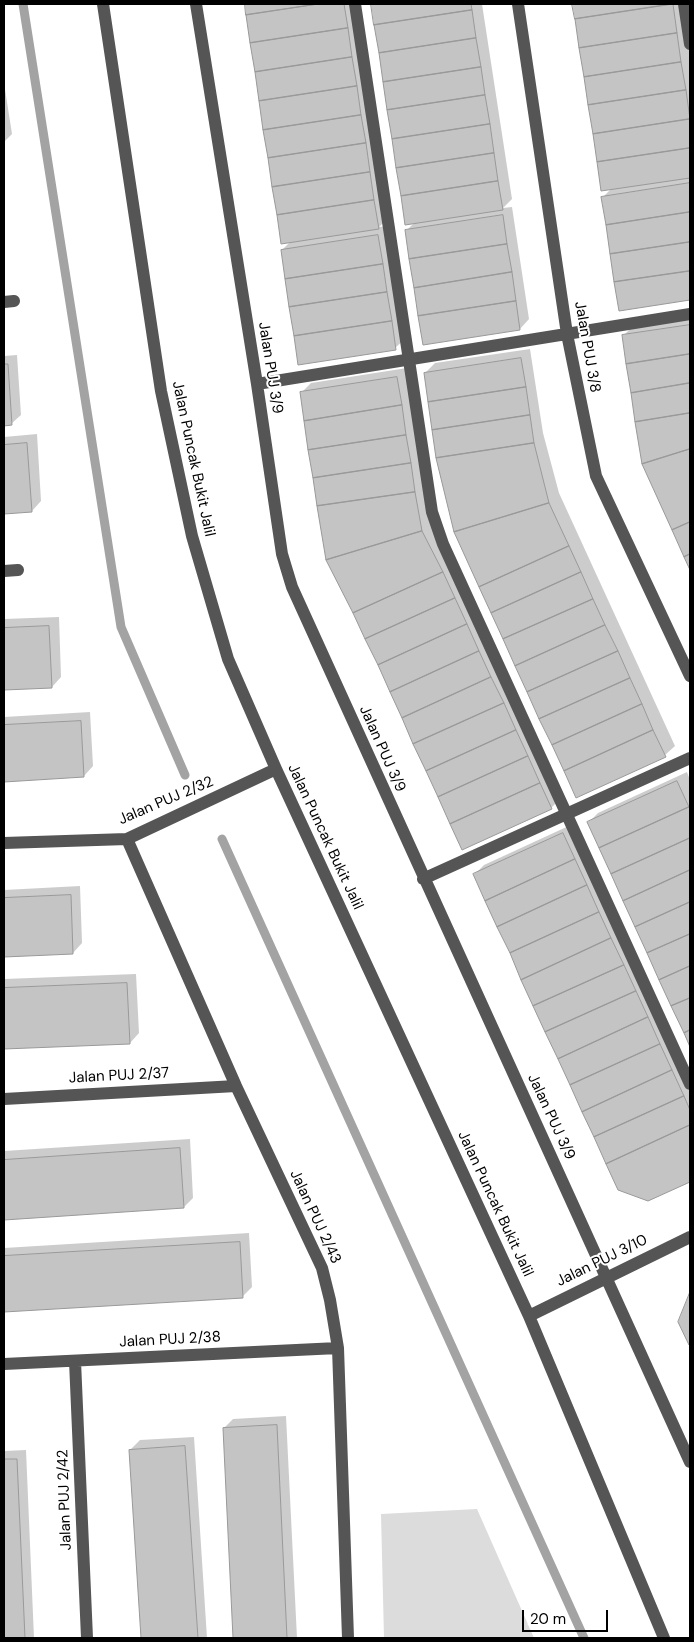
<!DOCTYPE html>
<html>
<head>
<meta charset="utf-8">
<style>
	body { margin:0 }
	#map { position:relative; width:694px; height:1642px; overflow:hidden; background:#fff; font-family:"DM Sans",sans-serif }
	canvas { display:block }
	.frame { position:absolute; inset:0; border:5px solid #000; pointer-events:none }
	.scale { position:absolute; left:522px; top:1610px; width:86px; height:22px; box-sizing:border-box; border:2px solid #000; border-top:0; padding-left:6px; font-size:15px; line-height:18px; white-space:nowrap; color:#000; -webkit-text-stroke:4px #fff; paint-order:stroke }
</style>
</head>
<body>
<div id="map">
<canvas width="694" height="1642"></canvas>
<div class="frame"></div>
<div class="scale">20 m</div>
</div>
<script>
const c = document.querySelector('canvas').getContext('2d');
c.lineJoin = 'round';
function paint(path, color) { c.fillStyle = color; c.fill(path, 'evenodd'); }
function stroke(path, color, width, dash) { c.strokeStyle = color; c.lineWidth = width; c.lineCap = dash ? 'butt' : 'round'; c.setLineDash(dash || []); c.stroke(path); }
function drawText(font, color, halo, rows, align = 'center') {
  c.font = font + ' "DM Sans",sans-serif'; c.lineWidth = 4; c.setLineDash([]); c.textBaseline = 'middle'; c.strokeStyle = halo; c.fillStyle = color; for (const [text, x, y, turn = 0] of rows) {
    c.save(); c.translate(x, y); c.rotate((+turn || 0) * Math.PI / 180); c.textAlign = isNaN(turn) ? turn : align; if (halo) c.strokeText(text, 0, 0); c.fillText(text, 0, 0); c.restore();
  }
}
const green = new Path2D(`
	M477,1509L534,1638H384L381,1514Z`);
const shadow = new Path2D(`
	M246,4H355L388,218L379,227L387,226L405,339L395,348L282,250L291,241L282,243Z
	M372,4H482L512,199L503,208L512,207L529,319L520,329L406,231L415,222L406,224Z
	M574,4H683L690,49V299L620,310L603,197L611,189L602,190Z
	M4,83L12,134L4,142Z
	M690,317V566L643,463L623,336L633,326Z
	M530,349L543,433L559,493L675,746L665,755L425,373L435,363Z
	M17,355L21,415L11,424L4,425V356Z
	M407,368L431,521L561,798L551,808L301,393L311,383Z
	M37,434L41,501L32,511L4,513V437Z
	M59,617L61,677L52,687L4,689V619Z
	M90,712L93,766L84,776L4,781V717Z
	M687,772L690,780V1044L589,822L598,813Z
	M573,824L690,1080V1180L648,1200L475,874L484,865Z
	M80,886L82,943L73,953L4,956V890Z
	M136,974L139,1033L130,1043L4,1048V979Z
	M190,1139L193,1198L184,1207L4,1219V1151Z
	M249,1233L252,1287L243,1296L4,1311V1248Z
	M286,1416L297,1638H235L224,1428L233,1419Z
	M194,1437L207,1638H142L130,1450L140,1440Z
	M26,1450L34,1638H4V1451Z`);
const stream = new Path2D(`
	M23,4L121,627L185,775
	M222,839L584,1638`);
const building = new Path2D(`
	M245,4H318L246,15Z
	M318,4H344L348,28L250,43L246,15Z
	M371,4H471L472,10L374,25Z
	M572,4H673L575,19Z
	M673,4L677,33L579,48L575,19Z
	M472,10L476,38L379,53L374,25Z
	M348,28L352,57L255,72L250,43Z
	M677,33L681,62L584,77L579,48Z
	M476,38L481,67L383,82L379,53Z
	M352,57L357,86L259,101L255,72Z
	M681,62L686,90L588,105L584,77Z
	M481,67L485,95L387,110L383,82Z
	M357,86L361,115L263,130L259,101Z
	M686,90L690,119L593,134L588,105Z
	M485,95L490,124L392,139L387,110Z
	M361,115L366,143L268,158L263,130Z
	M690,119V148L597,162L593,134Z
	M490,124L494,153L396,168L392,139Z
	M366,143L370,172L272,187L268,158Z
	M690,148V178L601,191L597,162Z
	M494,153L498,181L401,196L396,168Z
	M370,172L374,200L277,215L272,187Z
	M498,181L503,210L405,225L401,196Z
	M690,183V212L606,225L601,197Z
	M374,200L379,229L281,244L277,215Z
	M690,212V242L610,254L606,225Z
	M503,215L507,244L409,259L405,230Z
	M378,235L383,264L285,279L281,250Z
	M690,242V271L614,282L610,254Z
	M507,244L512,272L414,288L409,259Z
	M383,264L387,292L289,307L285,279Z
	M690,271V300L619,311L614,282Z
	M512,272L516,301L418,316L414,288Z
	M387,292L392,321L294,336L289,307Z
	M516,301L520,330L423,345L418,316Z
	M392,321L396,350L298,365L294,336Z
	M690,325V354L626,364L622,335Z
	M690,354V383L631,393L626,364Z
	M521,358L526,387L428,402L424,373Z
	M4,364H8L12,425L4,426Z
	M397,377L402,405L304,421L300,392Z
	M690,383V413L635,422L631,393Z
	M526,387L530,415L432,430L428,402Z
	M402,405L406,435L308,450L304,421Z
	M690,413V449L642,464L635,422Z
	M530,415L534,443L436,458L432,430Z
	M406,435L411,463L313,478L308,450Z
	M27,443L32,512L4,514V445Z
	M534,443L549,503L454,532L436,458Z
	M690,449V522L672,530L642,464Z
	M411,463L415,492L317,506L313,478Z
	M415,492L422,531L326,560L317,506Z
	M549,503L569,546L479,587L454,532Z
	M690,522V554L684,557L672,530Z
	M422,531L443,572L353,613L326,560Z
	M569,546L581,572L491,613L479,587Z
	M690,554V570L684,557Z
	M443,572L455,598L365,639L353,613Z
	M581,572L593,599L503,639L491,613Z
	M455,598L467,624L378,665L365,639Z
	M593,599L605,625L515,666L503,639Z
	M467,624L479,651L390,692L378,665Z
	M605,625L618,651L527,692L515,666Z
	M49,626L52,688L4,690V628Z
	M479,651L491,677L402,718L390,692Z
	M618,651L630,678L539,719L527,692Z
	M491,677L504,703L413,744L402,718Z
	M630,678L642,704L552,745L539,719Z
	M504,703L516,730L426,771L413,744Z
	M642,704L653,730L564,771L552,745Z
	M81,721L84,777L4,782V725Z
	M516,730L528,756L438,797L426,771Z
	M653,730L666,757L576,798L564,771Z
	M528,756L540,783L450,824L438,797Z
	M677,781L689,807L599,848L587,822Z
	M540,783L552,809L462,850L450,824Z
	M689,807L690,810V838L611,874L599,848Z
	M563,833L575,859L485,901L473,874Z
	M690,838V870L623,901L611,874Z
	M575,859L587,885L497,927L485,901Z
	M690,870V902L635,927L623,901Z
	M587,885L599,912L510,953L497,927Z
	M71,895L73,954L4,957V898Z
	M690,902V934L647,953L635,927Z
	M599,912L611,938L521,980L510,953Z
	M690,934V966L659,980L647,953Z
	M611,938L624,965L533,1006L521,980Z
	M624,965L636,991L545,1032L533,1006Z
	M690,966V998L671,1006L659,980Z
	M127,983L130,1044L4,1049V988Z
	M636,991L648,1017L558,1059L545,1032Z
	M690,998V1030L684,1033L671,1006Z
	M648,1017L660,1044L570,1085L558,1059Z
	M690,1030V1047L684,1033Z
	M660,1044L672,1070L582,1112L570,1085Z
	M672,1070L684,1096L594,1137L582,1112Z
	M684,1096L690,1110V1125L606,1164L594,1137Z
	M690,1125V1182L648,1201L618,1190L606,1164Z
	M180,1148L184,1208L4,1220V1160Z
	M240,1242L243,1298L4,1312V1256Z
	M690,1292V1344L689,1345L678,1322Z
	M277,1425L287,1638H233L223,1428Z
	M185,1446L198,1638H141L129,1450Z
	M4,1459H17L25,1638H4Z`);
const minor = new Path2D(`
	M103,4L161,391L192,536L228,659L276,769L529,1316L664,1638
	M196,4L257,384L282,554L292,587C423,879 558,1170 690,1462
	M355,4L432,512L443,544L690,1084
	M518,4L567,334L596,476L690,676
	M684,4L690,44
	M4,302L14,301
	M257,384L690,314
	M4,571L18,570
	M127,839L236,1086L322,1268L330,1300L338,1348L348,1638
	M4,843L127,839L276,769
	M423,879L690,758
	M4,1099L236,1086
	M529,1316L690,1237
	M75,1361L87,1638
	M4,1364L338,1348`);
const streetNames = [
	["Jalan PUJ 3/8",587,347,80],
	["Jalan PUJ 3/9",270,368,81],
	["Jalan Puncak Bukit Jalil",193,459,78],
	["Jalan PUJ 3/9",382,749,66],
	["Jalan PUJ 2/32",166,801,-23],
	["Jalan Puncak Bukit Jalil",325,837,65],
	["Jalan PUJ 2/37",119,1076,-3],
	["Jalan PUJ 3/9",551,1117,65],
	["Jalan Puncak Bukit Jalil",495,1204,65],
	["Jalan PUJ 2/43",315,1217,65],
	["Jalan PUJ 3/10",602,1261,-26],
	["Jalan PUJ 2/38",170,1340,-3],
	["Jalan PUJ 2/42",65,1500,-92]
];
paint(green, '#dcdcdc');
paint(shadow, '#0003');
stroke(stream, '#a3a3a3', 9);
paint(building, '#c4c4c4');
stroke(building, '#999', 1);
stroke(minor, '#555', 12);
drawText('15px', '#000', '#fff', streetNames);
</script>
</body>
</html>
